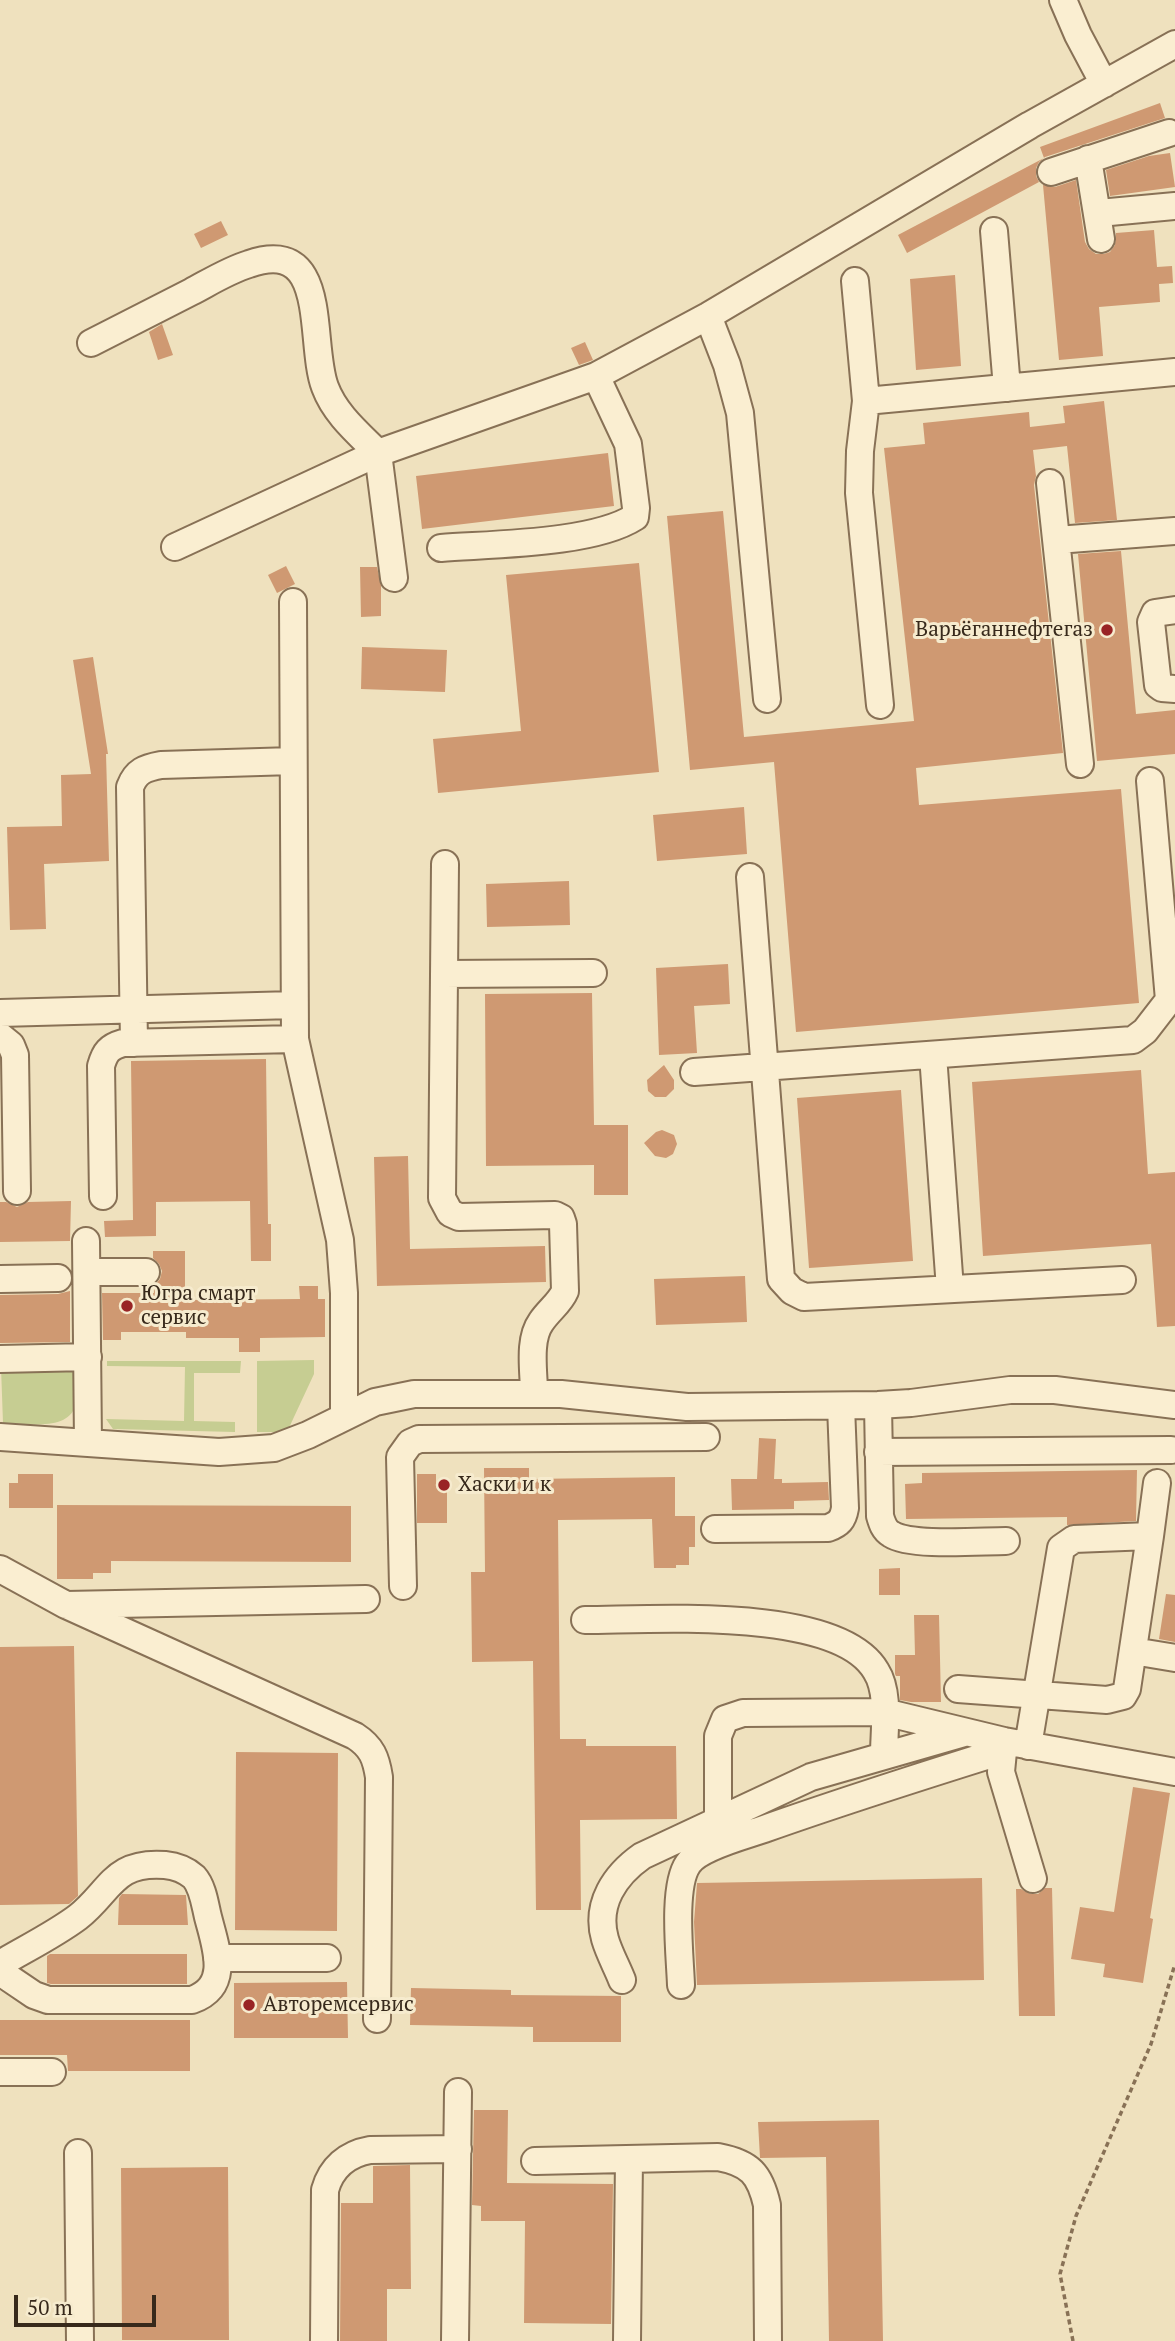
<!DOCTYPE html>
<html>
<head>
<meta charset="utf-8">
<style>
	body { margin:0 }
	#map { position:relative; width:1175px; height:2341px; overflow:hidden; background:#efe1be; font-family:"PT Serif",serif }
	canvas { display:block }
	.scale { position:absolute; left:14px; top:2295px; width:142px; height:32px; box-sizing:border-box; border:4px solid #37291b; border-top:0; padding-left:9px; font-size:21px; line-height:24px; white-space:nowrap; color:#37291b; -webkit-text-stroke:5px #f6ebce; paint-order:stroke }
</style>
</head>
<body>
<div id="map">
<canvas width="1175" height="2341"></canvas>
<div class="scale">50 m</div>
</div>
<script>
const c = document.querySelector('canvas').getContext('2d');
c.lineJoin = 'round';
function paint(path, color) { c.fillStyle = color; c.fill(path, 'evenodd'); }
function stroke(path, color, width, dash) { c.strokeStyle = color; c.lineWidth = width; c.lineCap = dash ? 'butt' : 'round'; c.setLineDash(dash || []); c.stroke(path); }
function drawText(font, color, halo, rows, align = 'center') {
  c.font = font + ' "PT Serif",serif'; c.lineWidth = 6; c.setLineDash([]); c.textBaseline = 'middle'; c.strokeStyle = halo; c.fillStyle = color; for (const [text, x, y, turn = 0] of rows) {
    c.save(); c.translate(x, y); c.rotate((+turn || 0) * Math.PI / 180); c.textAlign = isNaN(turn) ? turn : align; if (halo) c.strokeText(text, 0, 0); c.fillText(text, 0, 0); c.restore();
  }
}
const green = new Path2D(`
	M314,1360V1374L287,1432H257V1361Z
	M107,1361H241L240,1373H194V1421L235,1422V1432L113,1429L106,1419L184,1421L185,1367L107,1366Z
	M1,1367H75C75,1379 78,1394 75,1406C68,1432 23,1423 3,1423Z`);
const building = new Path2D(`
	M1160,103L1165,118L1045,157L1039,162L1036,168V176L1039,182L907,253L898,235L1044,158L1040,147Z
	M1170,153L1175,187L1110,196L1106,170L1149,156Z
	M1076,180L1085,242L1089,249L1096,254H1104L1110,252L1115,245L1116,233L1154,230L1157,267L1172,266L1173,283L1159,284L1160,302L1099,307L1103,356L1059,360L1043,185L1055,187Z
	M221,221L228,235L201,248L194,234Z
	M955,275L961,366L916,370L910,279Z
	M162,324L173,355L158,360L149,332Z
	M585,342L593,360L579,365L571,348Z
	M1104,401L1117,520L1075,523L1067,446L1033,450L1036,476L1034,485L1063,753L916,768L919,805L1121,789L1139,1003L796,1032L774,762L690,770L667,516L723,511L744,737L914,721L884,448L925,444L923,423L1029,412L1030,427L1065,423L1063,406Z
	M608,453L614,506L422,529L416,476Z
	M1121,551L1136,714L1175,710V754L1097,761L1078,554Z
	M639,563L659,772L438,793L433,739L521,731L506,575Z
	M286,566L295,584L277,593L268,575Z
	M360,567H377L381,585V616L361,617Z
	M362,647L447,650L445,692L361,689Z
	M93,657L108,754H106L109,861L44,864L46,929L10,930L7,827L62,826L61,775L91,774L73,660Z
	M744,807L747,854L657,861L653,815Z
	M569,881L570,925L487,927L486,884Z
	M728,964L730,1004L694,1006L697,1053L659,1055L656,968Z
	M592,993L594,1125H628V1195H594V1165L486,1166L485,994Z
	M266,1059L268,1224H271V1261H251L250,1201L156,1202V1236L105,1237L104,1221L133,1220L131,1061Z
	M664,1065L674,1080V1089L666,1097H655L648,1091L647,1080Z
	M1141,1070L1148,1174L1175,1172V1326L1157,1327L1151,1244L983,1256L972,1082Z
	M901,1090L913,1261L809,1268L797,1098Z
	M662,1130L674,1135L677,1144L673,1154L666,1158L655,1156L644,1143L656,1132Z
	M408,1156L410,1249L545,1246L546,1282L377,1286L374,1157Z
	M71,1201L70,1241L0,1242V1202H6L17,1207L28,1202Z
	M153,1251H185V1293H189V1300L300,1299L299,1286H318V1299H325V1337L260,1338V1352H239V1338H186V1332H121V1340H103L102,1293H154V1286L160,1279L162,1271L159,1264L153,1258Z
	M745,1276L747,1322L656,1325L654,1279Z
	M70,1291V1342L0,1343V1295L58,1294Z
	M759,1438L776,1439L774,1479H782V1483L828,1482L829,1500L794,1501V1509L732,1510L731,1479H757Z
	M484,1468H529V1479L675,1477V1516H695V1547H689V1565H676V1568H654L652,1519L558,1520L560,1739H586V1746H676L677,1819L580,1820L581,1910H536L533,1661L472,1662L471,1572H485Z
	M1137,1470L1136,1521L1067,1525V1517L906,1519L905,1484L922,1483V1473Z
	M18,1474H53V1508H9V1483H18Z
	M417,1474H436V1483H447V1523H417Z
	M57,1505L351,1506V1562L111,1561V1573H93V1579H57Z
	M900,1568V1595H879V1569Z
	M1166,1594L1175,1595V1642L1159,1639Z
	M914,1615H939L941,1702H911L900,1700V1676H896L895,1674V1655H915Z
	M74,1646L78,1896L69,1904L0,1905V1647Z
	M236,1752L338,1753L337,1931L235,1930Z
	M1133,1787L1170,1793L1150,1918L1153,1919L1143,1983L1103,1977L1105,1964L1071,1959L1080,1907L1114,1912Z
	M982,1878L984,1980L697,1985L694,1922L697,1883Z
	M1045,1888H1052L1055,2016H1019L1016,1889H1021L1030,1894H1038Z
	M122,1894L186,1895L188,1925H118L119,1898Z
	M50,1954H187V1984H51L47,1983V1956Z
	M347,1982L348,2038H234V1983Z
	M411,1988L511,1990V1995L621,1996V2042H533V2027L410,2025Z
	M0,2020H190V2071H68L67,2055H0Z
	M474,2110H508L507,2183L613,2184L611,2324L524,2323L525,2221H481V2206L472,2205Z
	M879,2120L883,2341H829L826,2157L760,2158L758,2122Z
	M410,2165L411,2289H387V2341H340L341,2203H373V2166Z
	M228,2167L229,2340H122L121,2168Z`);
const path = new Path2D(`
	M1073,2341L1060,2274L1076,2216L1151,2044L1175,1964`);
const minor = new Path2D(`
	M1063,0L1078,35L1104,84
	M1088,159L1101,239
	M1051,172L1169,133
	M1099,213L1175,206
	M994,231L1007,388
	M855,281L866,401L1175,372
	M708,316L727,365L740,413L767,699
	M91,343C125,326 158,309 191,292C210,282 229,270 249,264C331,236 308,342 325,387C335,414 358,433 378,453L175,547
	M866,401L860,451L859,493L880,705
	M1050,483L1080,764
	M1057,540L1175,531
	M441,548C493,544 593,544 635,517L636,508L628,444L596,376
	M394,578L378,453L596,376L708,316L1030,125L1175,44
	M293,602L295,1039L340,1240L344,1293V1416
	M1175,610L1155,613L1151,622L1158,685L1162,688L1175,689
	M445,864L442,1198L450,1213L459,1217L555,1215L561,1218L563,1224L565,1291C560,1303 549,1310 541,1322C528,1340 534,1372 534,1393
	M750,877L781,1279L792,1291L804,1297L1122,1280
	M444,974L593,973
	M0,1013L294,1005
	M0,1036L11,1045L15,1055L17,1191
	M134,1043L130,787C136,771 145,768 161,765L293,761
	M933,1055L950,1289
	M694,1072L1133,1040L1145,1031L1169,1000L1150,781
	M103,1196L101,1066C105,1052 109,1047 123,1043L295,1039
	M86,1241L88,1443
	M87,1272H146
	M0,1279L58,1278
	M0,1359L88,1357
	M878,1405L880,1516C882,1523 884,1530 891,1534C911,1547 980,1541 1006,1541
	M0,1437L219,1452L274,1448L308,1435L375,1402L414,1394H561L687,1407L878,1405L911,1403L1010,1390H1055L1175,1405
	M878,1452L1171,1450
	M715,1529L828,1528C839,1524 843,1520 845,1508L841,1406
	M0,1569L66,1605L366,1599
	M403,1586L400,1457L410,1443L419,1439L706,1437
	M66,1605L355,1736C372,1747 376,1758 379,1777L377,2019
	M585,1620C653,1620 838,1606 876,1671C890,1693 884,1729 884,1755
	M1133,1651L1175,1658
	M958,1689L1107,1700L1123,1696L1127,1689L1150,1536
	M1004,1741L1001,1772L1033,1879
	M1028,1746L1061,1548L1074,1539L1150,1536L1157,1483
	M718,1820V1736L725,1719L743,1713L884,1712L1004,1741L1175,1772
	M217,1958H327
	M0,1964C25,1949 54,1935 78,1917C111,1891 113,1861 165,1865C175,1866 186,1870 194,1877C203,1887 205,1905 208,1917C216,1948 231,1986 192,2000H48L34,1995L0,1972
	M622,1980C617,1967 609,1953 605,1939C595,1904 615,1875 642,1856L811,1777L964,1733
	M681,1985C680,1956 672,1887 688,1864C699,1847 744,1836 764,1829C843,1801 922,1776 1002,1751
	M0,2072H52
	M78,2153L80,2341
	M535,2161L718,2157C750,2163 760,2174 767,2205L768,2341
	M324,2341L325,2190C331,2168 347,2154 370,2150L458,2149
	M455,2341L458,2092
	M627,2341L629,2159`);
const markers = [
	[1107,630,7,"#992425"],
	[127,1306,7,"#992425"],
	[444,1485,7,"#992425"],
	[249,2005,7,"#992425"]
];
const poiNames = [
	["Варьёганнефтегаз",1093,630,"right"],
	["Югра смарт",141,1294],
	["сервис",141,1318],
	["Хаски и к",458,1485],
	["Авторемсервис",263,2005]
];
paint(green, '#c6cd92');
paint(building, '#cf9972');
stroke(minor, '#887156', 30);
stroke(path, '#887156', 3.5, [5, 3.5]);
stroke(minor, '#faeed1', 26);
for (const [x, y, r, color] of markers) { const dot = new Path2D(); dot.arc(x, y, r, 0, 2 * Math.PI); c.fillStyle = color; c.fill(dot); stroke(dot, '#f6ebce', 2.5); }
drawText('21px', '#37291b', '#f6ebce', poiNames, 'left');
</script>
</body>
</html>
